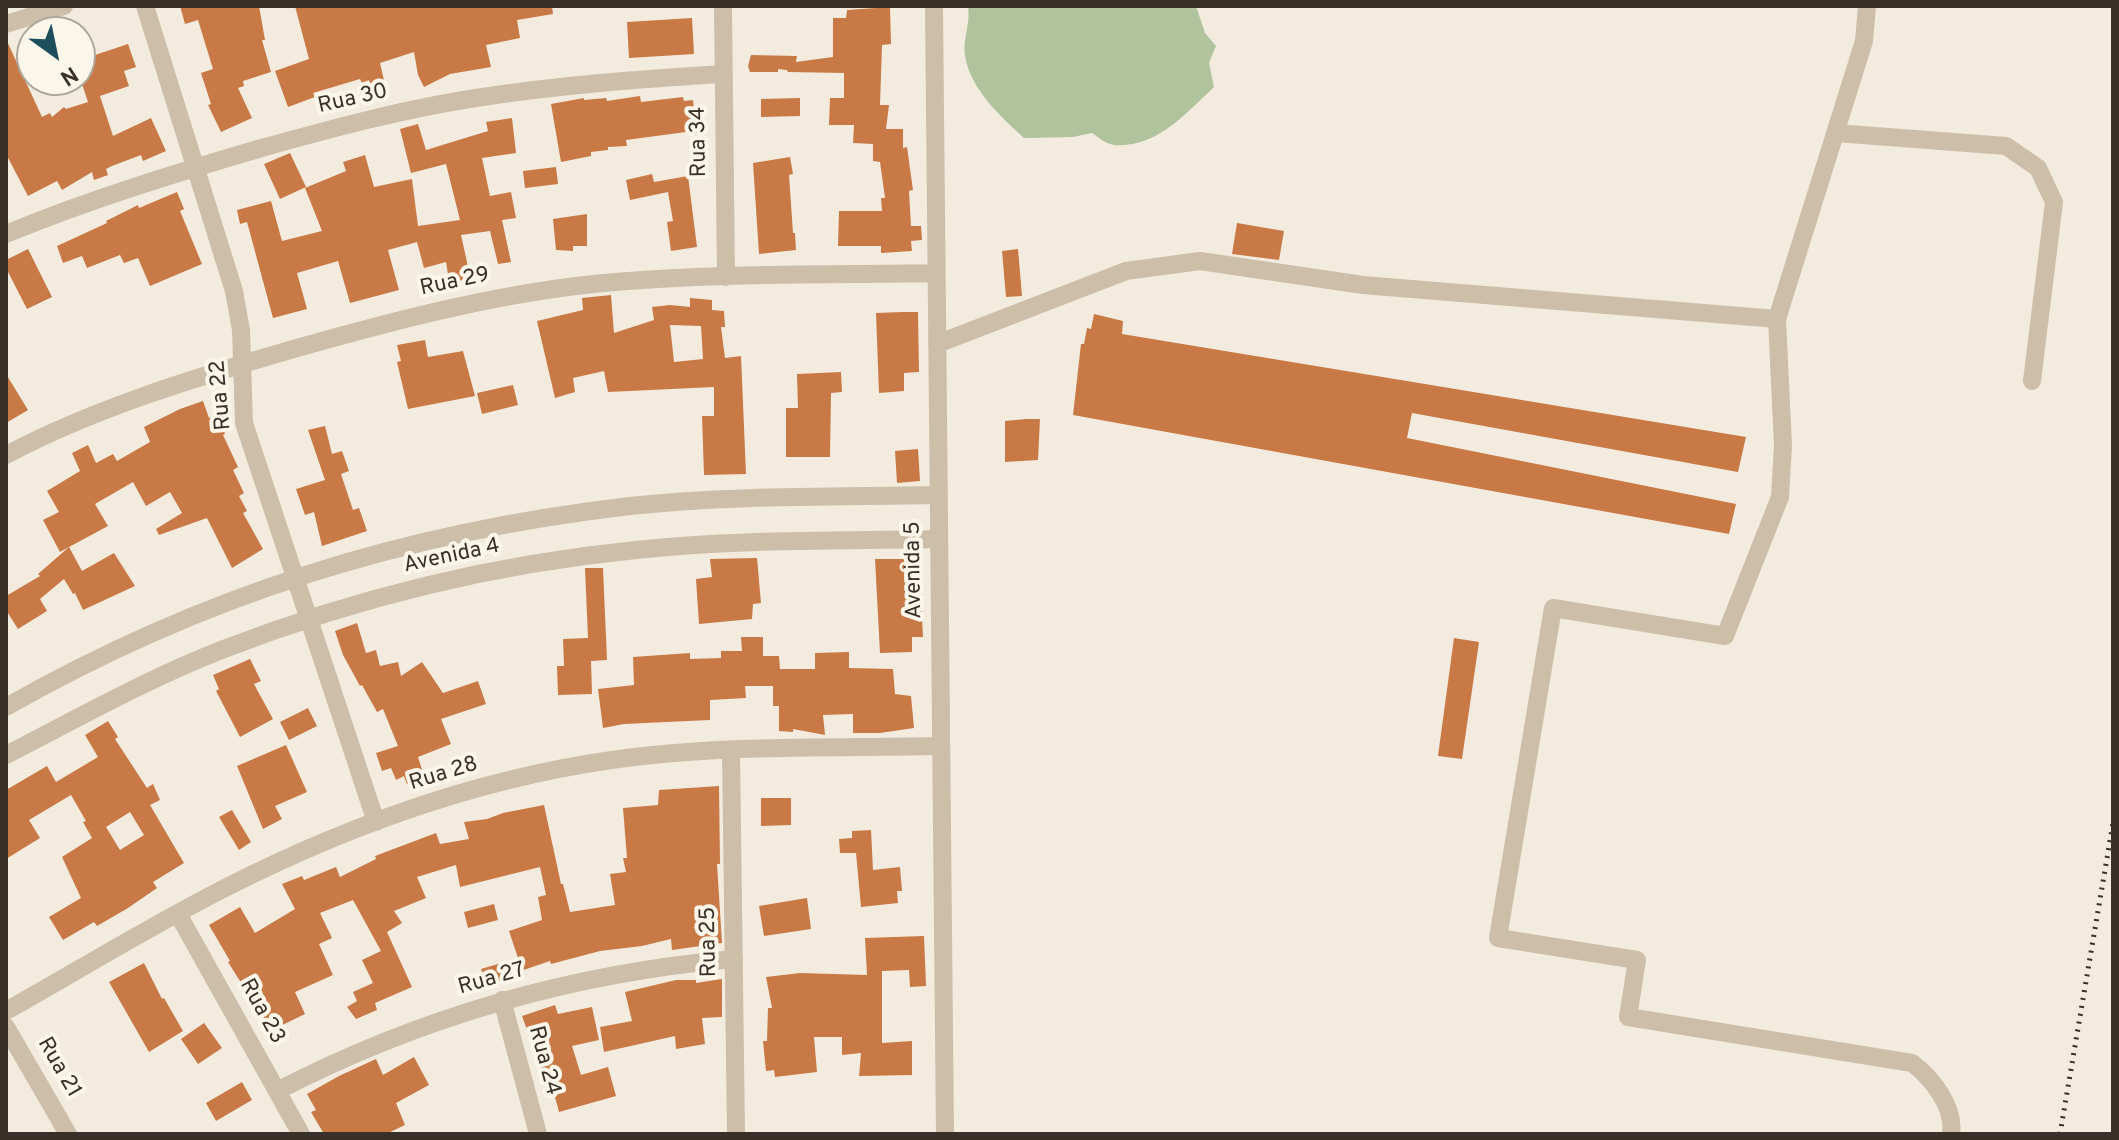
<!DOCTYPE html>
<html>
<head>
<meta charset="utf-8">
<style>
	body { margin:0 }
	#map { position:relative; width:2119px; height:1140px; overflow:hidden; background:#f3ecde; font-family:Overpass,sans-serif }
	canvas { display:block }
	.frame { position:absolute; inset:0; border:8px solid #393029; pointer-events:none }
	.north { position:absolute; left:16px; top:16px; width:80px; height:80px; box-sizing:border-box; background:#faf6ea; border:2px solid #ada79d; border-radius:50%; rotate:147deg; font-size:22px; font-weight:700; line-height:32px; text-align:center; color:#393029 }
	.north::after { content:''; display:block; margin:auto; width:28px; height:36px; background:#1d4e5c; clip-path:polygon(50% 0,100% 100%,50% 72%,0 100%) }
</style>
</head>
<body>
<div id="map">
<canvas width="2119" height="1140"></canvas>
<div class="frame"></div>
<div class="north">N</div>
</div>
<script>
const c = document.querySelector('canvas').getContext('2d');
c.lineJoin = 'round';
function paint(path, color) { c.fillStyle = color; c.fill(path, 'evenodd'); }
function stroke(path, color, width, dash) { c.strokeStyle = color; c.lineWidth = width; c.lineCap = dash ? 'butt' : 'round'; c.setLineDash(dash || []); c.stroke(path); }
function drawText(font, color, halo, rows, align = 'center') {
  c.font = font + ' Overpass,sans-serif'; c.lineWidth = 8; c.setLineDash([]); c.textBaseline = 'middle'; c.strokeStyle = halo; c.fillStyle = color; for (const [text, x, y, turn = 0] of rows) {
    c.save(); c.translate(x, y); c.rotate((+turn || 0) * Math.PI / 180); c.textAlign = isNaN(turn) ? turn : align; if (halo) c.strokeText(text, 0, 0); c.fillText(text, 0, 0); c.restore();
  }
}
const green = new Path2D(`
	M968,6H1196L1205,33L1216,46L1209,63L1214,87C1185,114 1157,148 1114,145C1106,144 1098,137 1092,133L1073,137L1024,138C1000,116 971,90 965,56C962,40 971,23 968,6Z`);
const building = new Path2D(`
	M180,6H259L265,40H262L271,72L243,81L244,86L238,88L252,118L221,132L208,105L211,104L201,73L213,69L198,20L185,24Z
	M295,6H552L553,14L517,20L520,38L486,45L491,67L450,74L424,87L418,75L414,52L380,63L385,85L371,88L369,80L362,83L360,79L313,93L315,97L288,107L275,71L309,59Z
	M890,7L891,44L882,45L880,105H889L886,129H903V148L907,147L913,190L909,191L911,226H921L922,240L911,241L912,251L881,253V246H838L839,211H882L881,198H885L880,162L873,161V144L853,143L854,125H829L830,98H844V73L788,72L787,70L778,69V72H750L748,66L751,55L797,56L796,62L833,57V18H846L847,10Z
	M692,18L694,54L629,58L627,22Z
	M6,39L42,117L50,113L52,117L64,107L66,109L88,102L80,78V60L128,44L136,67L124,71L129,86L100,96L113,136L151,118L166,151L143,161L141,155L112,166L106,169L108,175L94,180L92,172L62,190L57,181L28,196L6,154Z
	M640,96L641,102L683,97L684,101L693,100L697,133L686,132L626,140L627,146L608,147V150L591,152V156L561,162L551,104L584,98V100L606,98L607,101Z
	M800,98V116L761,117V99Z
	M512,118L516,153L482,158L490,196L511,192L516,218L502,220L511,262L498,264L490,231L461,235L471,280L449,281L446,262L424,268L417,242L388,250L399,290L350,303L338,261L297,273L307,309L273,318L247,222L240,224L237,210L271,201L282,241L322,231L305,188L346,171L343,162L365,155L374,187L412,179L418,226L460,220L446,164L411,173L400,129L418,124L426,150L488,131L486,122Z
	M290,153L306,187L280,199L264,164Z
	M790,157L793,174L789,175L793,233H795L796,250L759,254L753,163Z
	M556,167L558,184L525,188L523,171Z
	M652,174L654,182L688,176L697,247L671,251L667,222L673,221L668,192L630,200L626,180Z
	M177,192L184,209L180,211L202,264L150,286L138,258L124,263L120,255L87,268L82,256L63,263L57,246L107,223L106,221L138,205L139,208Z
	M587,214V246H573V251L556,250L553,219Z
	M1237,223L1284,231L1279,260L1232,254Z
	M28,249L52,297L27,309L6,268V260Z
	M1018,249L1022,296L1006,297L1002,251Z
	M611,295L614,333L654,320L652,307L670,305L690,307V298L712,300V310L724,311L725,327H721L725,358L741,356L746,474L704,475L702,416H714V387L608,392L604,371L573,378L575,392L555,398L537,321L583,310L582,298ZM670,325L701,326L703,359L674,362Z
	M903,312H918L919,372L904,373V391L879,393L876,313Z
	M1094,314L1123,321L1122,334L1746,437L1738,472L1412,413L1407,438L1736,504L1729,534L1073,415L1081,344H1084L1087,328L1091,329Z
	M425,340L428,357L463,351L475,396L408,409L397,362L401,361L397,345Z
	M841,372L842,392L831,393L830,457H786V408H798L797,374Z
	M6,374L28,410L6,423Z
	M513,385L518,405L482,414L477,393Z
	M203,401L209,418L219,415L225,434L223,435L238,467L233,470L244,493L239,496L247,511L243,513L263,549L232,568L207,518L159,535L156,529L182,513L170,492L146,506L133,482L95,504L108,526L69,547L82,571L114,553L135,586L83,610L75,593L73,594L64,579L40,599L47,611L18,629L6,610V596L40,576L38,574L69,547L60,552L43,520L59,512L47,491L80,471L72,453L88,445L96,463L113,454L117,461L150,442L144,427L180,409Z
	M1026,419H1040L1038,460L1005,462V421Z
	M325,426L332,454L342,451L349,471L341,474L353,510L359,508L367,531L322,546L314,512L305,515L296,489L325,480L308,430Z
	M918,449L920,481L897,483L895,451Z
	M757,558L761,603L753,604L752,619L699,624L696,579L712,577L710,559Z
	M875,559H919L923,637H912V652L880,653Z
	M585,568H603L607,660L591,661L592,694L558,695L557,666H564L563,639L588,638Z
	M357,623L366,653L376,650L380,666L398,662L401,676L422,662L443,693L478,681L486,704L441,719L451,744L418,757L425,779L407,784L404,776L396,780L391,768L382,771L376,753L398,746L383,709L377,712L362,685L360,686L343,655L335,631Z
	M741,637H763V656H779L780,669H815V653L849,652V668L893,669L895,694L911,696L914,728L880,733H853V714L823,715L825,735L793,729V732L779,731V706H773V686H745L746,698L710,700V720L624,724L603,728L598,689L634,685L633,657L690,653V659L721,658V651H742Z
	M1454,638L1479,642L1462,759L1438,756Z
	M250,659L261,681L254,684L273,719L240,737L216,691L219,689L213,675Z
	M308,708L317,726L289,740L280,722Z
	M108,721L118,737L115,739L147,788L153,784L160,800L150,805L184,863L153,882L157,888L128,908L97,926L94,922L63,940L49,917L81,898L62,857L92,838L83,822L86,821L71,795L29,820L40,838L6,859V790L47,766L56,782L98,757L85,735ZM130,812L144,835L120,850L106,827Z
	M286,745L307,792L275,806L282,819L263,829L237,766Z
	M719,786L720,864H717L722,943L672,950L671,939L642,946L600,951L551,964L550,961L503,977L504,980L487,986L481,969L518,958L509,931L542,920L538,897L546,895L540,867L460,887L456,865L417,877L426,898L394,911L402,923L387,932L412,987L375,1003L377,1010L356,1019L347,1007L357,1001L353,992L373,983L362,960L381,951L353,900L320,913L332,938L319,944L333,975L295,992L305,1014L270,1031L253,995L250,997L228,962L230,961L209,925L240,907L255,933L295,909L282,884L302,876L304,880L336,867L340,877L376,859L375,856L436,833L440,844L469,839L464,822L487,819L503,813L544,805L561,884H563L570,912L615,905L610,874L626,872L623,858H627L623,808L658,805L659,790Z
	M761,798H791V825L761,826Z
	M232,810L251,842L239,850L219,817Z
	M871,830L873,870L900,867L902,891H897L898,903L861,907L856,853H840L839,839L852,838V831Z
	M807,898L811,929L764,936L759,906Z
	M494,904L498,920L468,928L464,912Z
	M924,936L926,986L910,987L909,970L882,971V1043L912,1041V1075L859,1076L861,1053L842,1055V1037H814L817,1072L775,1077L774,1070L766,1071L763,1041H767L768,1008H772L766,977L800,973L867,975L865,938Z
	M144,963L162,999L164,998L183,1031L149,1052L109,982Z
	M722,979V1017L702,1018L705,1044L676,1049L675,1036L604,1052L600,1027L632,1021L625,992L676,980H696V983Z
	M555,1005L558,1014L592,1007L599,1040L572,1046L581,1075L608,1067L616,1096L559,1112L550,1078L545,1079L522,1016Z
	M204,1023L222,1048L198,1064L181,1039Z
	M414,1057L429,1085L396,1103L405,1125L386,1134H324L311,1112L316,1110L307,1094L339,1076L376,1059L383,1075Z
	M242,1082L252,1100L216,1121L206,1103Z`);
const minor = new Path2D(`
	M145,6L234,291L241,330L244,423L376,822
	M723,6L726,277
	M934,6L945,1134
	M6,24L64,6
	M1836,133L2006,146L2038,168L2054,202L2032,381
	M6,234C88,200 173,174 258,149C330,129 403,109 476,98C559,85 641,79 723,74
	M1777,319L1783,446L1780,497L1725,636L1553,608L1498,938L1637,960L1628,1017L1912,1063C1932,1078 1955,1107 1951,1134
	M937,344L1126,271L1200,261L1363,285L1777,319L1864,41L1867,6
	M6,455C95,408 194,378 290,350C396,320 505,291 615,282C722,273 830,275 936,273
	M6,707C203,595 405,532 630,506C732,495 836,497 939,495
	M731,750L736,1134
	M6,755C78,718 149,678 224,649C356,598 495,564 636,550C736,539 838,541 939,539
	M178,914L301,1134
	M502,1000L538,1134
	M6,1011C79,970 152,925 227,887C353,823 493,774 634,757C735,745 839,748 941,746
	M6,1027L68,1134
	M277,1091C420,1017 574,973 734,959`);
const rail = new Path2D(`
	M2060,1134L2113,823`);
const streetNames = [
	["Rua 30",353,100,-13],
	["Rua 34",700,142,-91],
	["Rua 29",455,283,-12],
	["Rua 22",222,395,-95],
	["Avenida 4",452,557,-12],
	["Avenida 5",915,570,-91],
	["Rua 28",444,775,-17],
	["Rua 25",710,942,-91],
	["Rua 27",492,980,-16],
	["Rua 23",261,1012,61],
	["Rua 24",543,1061,75],
	["Rua 21",58,1068,60]
];
paint(green, '#b0c39d');
paint(building, '#c97946');
stroke(minor, '#ccbea9', 18);
stroke(rail, '#393029', 5, [2, 6]);
drawText('22px', '#393029', '#faf6ea', streetNames);
</script>
</body>
</html>
